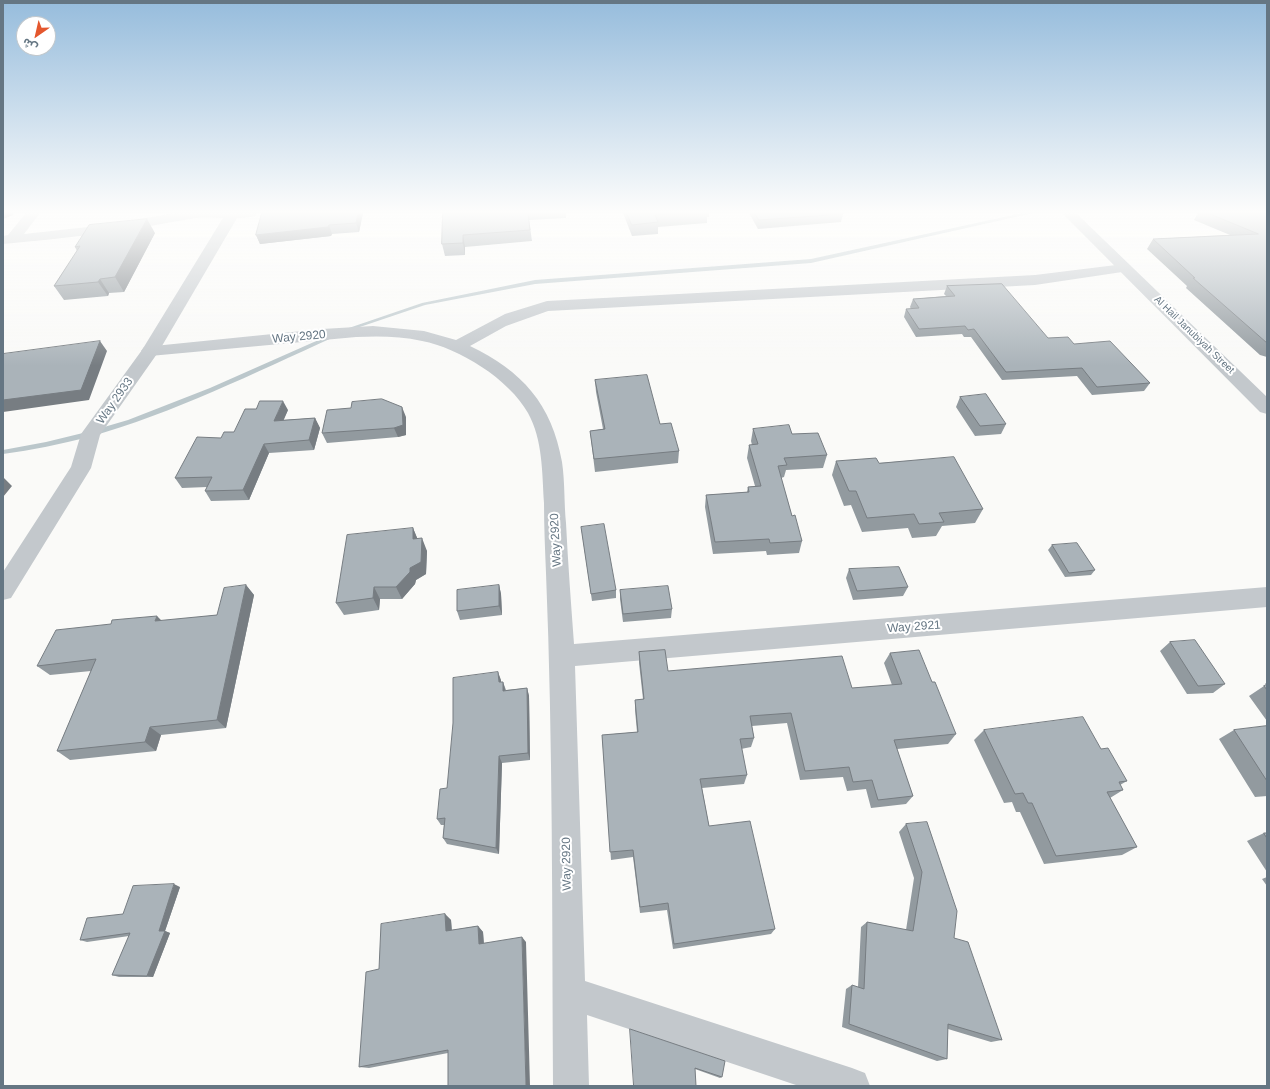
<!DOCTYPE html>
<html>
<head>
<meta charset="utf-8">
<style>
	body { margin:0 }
	#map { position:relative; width:1270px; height:1089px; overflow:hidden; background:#fafaf8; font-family:Arial,"Noto Sans Arabic",sans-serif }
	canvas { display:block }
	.frame { position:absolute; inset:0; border:4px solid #657683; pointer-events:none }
	.north { position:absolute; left:16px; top:16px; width:40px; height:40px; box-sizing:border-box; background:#fff; border:1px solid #c1c8cd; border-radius:50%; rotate:214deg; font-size:11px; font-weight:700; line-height:16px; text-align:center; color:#657683 }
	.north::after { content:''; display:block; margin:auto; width:14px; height:18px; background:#e4572e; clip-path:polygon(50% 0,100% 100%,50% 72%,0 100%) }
</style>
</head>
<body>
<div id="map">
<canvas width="1270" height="1089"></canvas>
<div class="frame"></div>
<div class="north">ش</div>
</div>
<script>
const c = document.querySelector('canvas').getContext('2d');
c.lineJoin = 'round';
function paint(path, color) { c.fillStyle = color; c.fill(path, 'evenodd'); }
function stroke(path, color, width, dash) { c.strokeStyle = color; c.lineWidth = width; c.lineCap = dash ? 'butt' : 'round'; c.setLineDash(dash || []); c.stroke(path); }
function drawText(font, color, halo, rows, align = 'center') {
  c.font = font + ' Arial,sans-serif'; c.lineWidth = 4; c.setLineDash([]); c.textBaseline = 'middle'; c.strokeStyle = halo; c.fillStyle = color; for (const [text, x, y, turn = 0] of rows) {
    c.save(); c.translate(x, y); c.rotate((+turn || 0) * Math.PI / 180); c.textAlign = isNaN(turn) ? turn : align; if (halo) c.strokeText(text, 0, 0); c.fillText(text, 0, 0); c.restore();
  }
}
const stream = new Path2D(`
	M1022,213H1033L811,263L535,284L425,305L348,331L346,332L343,330L422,303L535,280L811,259Z
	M332,334L335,336L334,337C254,373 174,413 89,437C61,444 32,450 3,454V450L46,442L87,432L128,420L210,388Z`);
const minor = new Path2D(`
	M26,213H40L24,234L97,226L176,213H256L255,216C235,221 217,216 197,218C164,223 131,230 97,234C66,238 34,241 3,244V236L8,235Z
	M1124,264L1129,265L1131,268L1129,271L1035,285L548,311L506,326L470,346C522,371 552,404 562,462C565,482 564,503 566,523C568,563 571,604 574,644L1267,587V607L575,666L585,981L852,1068L865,1073L870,1086H799L587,1015L589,1086H553C552,915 553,744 546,573C545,549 544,526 544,503C542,473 543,440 528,413C509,379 459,348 422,341C400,336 378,336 356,337L150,356L144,355L141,351L144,347L322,329L373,326L424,331L456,340L505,314L547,301L1035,275Z`);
const tertiary = new Path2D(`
	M226,213H240L159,351L100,435L91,468L88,473L11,598L3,600V572L71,467L81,434L142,350Z
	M1062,213H1076L1267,397V414L1260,412Z`);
const wall = new Path2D(`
	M262,213H363L359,232L332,234L331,236L260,244L256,235Z
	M443,213H566V218L529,220L532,241L465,247V255L445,256L442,244Z
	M623,213H709V217H707V223L658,227V234L632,236Z
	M749,213H843V214L841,222L758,229Z
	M1198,213H1267V357L1260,355L1186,288L1187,286L1147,249L1153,239L1230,235L1194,220Z
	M155,233L124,292L109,293L108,296L64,300L54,286L77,251L75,247Z
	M947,286L1048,338L1074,344L1150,383L1144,391L1092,395L1077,376L1002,380L971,337H964L962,334L916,337L904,317L906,309H911L910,307L913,299L946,296L944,294Z
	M595,380L660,424L679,451L678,463L595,472L590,431L603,429L596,392Z
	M960,397L1006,424L1001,434L975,436L956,407Z
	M288,410L283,420L315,418L320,428L314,450L269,453L249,500L211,501L205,491L207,487L182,488L175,478L221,438L234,432Z
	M406,417V435L398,437L327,443L322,433Z
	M753,429L792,434L827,455L823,468L786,470L784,477L781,478L792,516L802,541L799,553L767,555L766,551L713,554L705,507L706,495L747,492L748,487L755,486L747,458L749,445H752L751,441Z
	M836,461L879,463L983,509L975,523L942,526L936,536L912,538L908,528L862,532L851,505L844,506L832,475Z
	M581,527L616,590V598L592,601Z
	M413,528L417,538L427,551L426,574L416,580L415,584L402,599H380L379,610L344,615L336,603Z
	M1052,545L1095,570L1091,575L1065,577L1048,550Z
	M849,569L908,587L903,596L853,600L846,578Z
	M246,585L254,595L226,728L161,735L156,751L70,760L57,751L91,671L50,675L37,666L162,621L217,615Z
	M499,585L501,594L502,615L460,620L457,611Z
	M620,590L672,609L671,618L623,622L620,599Z
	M1170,642L1225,684L1213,693L1187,694L1160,651Z
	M639,652L668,671L852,688L892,685L884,663L890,653L932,682L956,734L948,744L897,749L913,796L906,804L871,808L866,789L847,791L843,777L800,780L787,723L752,726L754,738L751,747L741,749L747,775L744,784L702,788L709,826L775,929L771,934L673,949L667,910L640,913L633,857L611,860L602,735L637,732L635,710V700L643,699L639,663Z
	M498,672L501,682H503L506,690L527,688L529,696L530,760L502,763L499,854L447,844L443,838L444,825H441L437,819L447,788Z
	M1267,682V721L1249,696L1264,686H1267L1265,684Z
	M1267,726V796L1255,797L1219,739L1234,730Z
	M984,730L1101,749L1127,781L1120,785L1123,790L1110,798L1137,847L1122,855L1044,864L1020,812H1016L1012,802L1004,803L974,740Z
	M906,824L954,938L1002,1040L991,1042L948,1029L947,1059L937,1061L842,1027L846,989L852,985L858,987L861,927L867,922L906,930L914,878L899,832Z
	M1264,833H1267V872L1247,841Z
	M1267,877V886L1262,879Z
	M180,887L165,931L170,933L153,977H119L112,975L129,936L87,942L80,940L123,914Z
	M445,914L451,920L452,930L478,926L483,932L484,943L526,942L448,1053L369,1068L359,1067L379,969Z
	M630,1029L722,1077L720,1078L695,1069Z`);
const shadedWall = new Path2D(`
	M3,213H14L13,215L3,219Z
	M358,213H363L359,232L356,223Z
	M147,219L155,233L124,292L115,277Z
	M329,225L332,234L331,236L260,244L256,235Z
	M463,235L465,247V255L463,243Z
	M100,279L109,293L108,296L98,282Z
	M100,341L107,351L89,400L3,412V400Z
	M283,401L288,410L279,431L274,421Z
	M402,407L406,417V435L398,437L394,428Z
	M315,418L320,428L314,450L309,440Z
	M264,444L269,453L249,500L243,490Z
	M3,477L12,486L3,497Z
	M413,528L418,540L413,539Z
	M422,538L427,551L426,574L416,580L415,584L402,599L396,587L410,568Z
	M246,585L254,595L226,728L217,720Z
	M499,585L501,594L502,615L499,606Z
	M374,587L380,599L379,610L373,598Z
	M157,616L167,626L155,621Z
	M498,672L501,680V690L499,682Z
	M503,682L505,689L506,698L503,691Z
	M527,688L529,696L530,760L528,753Z
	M150,727L161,735L156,751L145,742Z
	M499,756L502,763L499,854L496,848Z
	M174,884L180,887L165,931L170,933L153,977L147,976L159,931Z
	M445,914L451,920L452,937L446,931Z
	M478,926L483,932L484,949L479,944Z
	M522,937L526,942L530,1086H526Z`);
const building = new Path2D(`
	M262,213H358L356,223L329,225L328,227L256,235Z
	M443,213H528L530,230L463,235V243L442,244Z
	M627,213H680L655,215L658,222L632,225Z
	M755,213H843V214L759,220Z
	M1208,213H1267V343L1193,278H1195L1153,239L1258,234Z
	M147,219L115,277L100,279L98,282L54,286L80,246L75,247L89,225Z
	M1002,284L1048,338L1068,337L1074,344L1110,341L1150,383L1097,387L1082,368L1006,372L974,329L968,330L965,326L919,329L906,309L919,308L913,299L955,296L947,286Z
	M100,341L81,390L3,400V354Z
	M647,375L660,424L671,423L679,451L594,459L590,431L605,429L595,380Z
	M986,394L1006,424L980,426L960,397Z
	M382,399L402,407L403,425L394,428L322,433L327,410L351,408L352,402Z
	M260,401H283L274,421L315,418L309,440L264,444L243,490L205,491L212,477L175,478L197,437L221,438L224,432H234L245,409H256Z
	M789,425L792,434L818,433L827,455L784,458L787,465L778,466L792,516L795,515L802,541L770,543L769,539L715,542L706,495L749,492L748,487L761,486L749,445L758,444L753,429Z
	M954,457L983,509L939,513L944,522L919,524L914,514L867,518L856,491H849L836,461L876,458L879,463Z
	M604,524L616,590L591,594L581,527Z
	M413,528V539L422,538L421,562L410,568V572L396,587H374L373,598L336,603L347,535Z
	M1077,543L1095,570L1069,573L1052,545Z
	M899,567L908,587L857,591L849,569Z
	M246,585L217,720L150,727L145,742L57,751L96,659L37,666L56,630L111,624L112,620L157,616L155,621L217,615L224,588Z
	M499,585V606L457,611V590Z
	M668,586L672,609L623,614L620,590Z
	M1195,640L1225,684L1198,686L1170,642Z
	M665,650L668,671L842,656L852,688L902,684L890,653L919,650L932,682H935L956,734L894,740L913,796L878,800L872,780L853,782L849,767L805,771L791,713L750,716L754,738L740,739L747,775L700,779L709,826L750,821L775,929L674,944L668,903L640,907L633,850L610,852L602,735L638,732L635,700L644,699L639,652Z
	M498,672L499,682H503V691L527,688L528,753L499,756L496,848L443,838L445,818L437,819L440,789L447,788L453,723V678Z
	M1267,685V690L1264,686Z
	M1083,717L1101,749L1108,748L1127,781L1119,782L1123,790L1107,792L1137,847L1056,856L1032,803H1028L1023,793L1015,794L984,730Z
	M1267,726V781L1234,730Z
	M927,822L957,911L954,938L968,942L1002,1040L948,1024L947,1059L849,1024L852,985L864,989L867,922L913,931L922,872L906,824Z
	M1264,833H1267V838Z
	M174,884L159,931H165L147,976L112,975L130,933L80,940L87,918L123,914L133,886Z
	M445,914L446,931L478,926L479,944L522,937L526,1086H448V1050L359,1067L366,972L379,969L381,924Z
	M630,1029L725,1061L722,1077L695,1068L696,1086H634Z`);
const farStreetnames = [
	["Al Hail Janubiyah Street",1194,335,44]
];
const streetNames = [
	["Way 2920",299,337,-5],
	["Way 2933",115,401,-55],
	["Way 2920",556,540,-93],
	["Way 2921",914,627,-4],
	["Way 2920",567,864,-91]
];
paint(stream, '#bbc7cb');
paint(minor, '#c3c8cc');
paint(tertiary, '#c3c8cc');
paint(wall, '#929a9f');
paint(shadedWall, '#777d82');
paint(building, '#aab3b9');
stroke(building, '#777d82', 1);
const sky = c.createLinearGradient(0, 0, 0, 366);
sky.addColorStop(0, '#96bcdc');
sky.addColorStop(0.58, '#fdfdfc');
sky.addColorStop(1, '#fdfdfc00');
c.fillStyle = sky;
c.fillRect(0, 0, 1270, 366);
drawText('10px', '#657683', '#fff', farStreetnames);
drawText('12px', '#657683', '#fff', streetNames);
</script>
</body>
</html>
